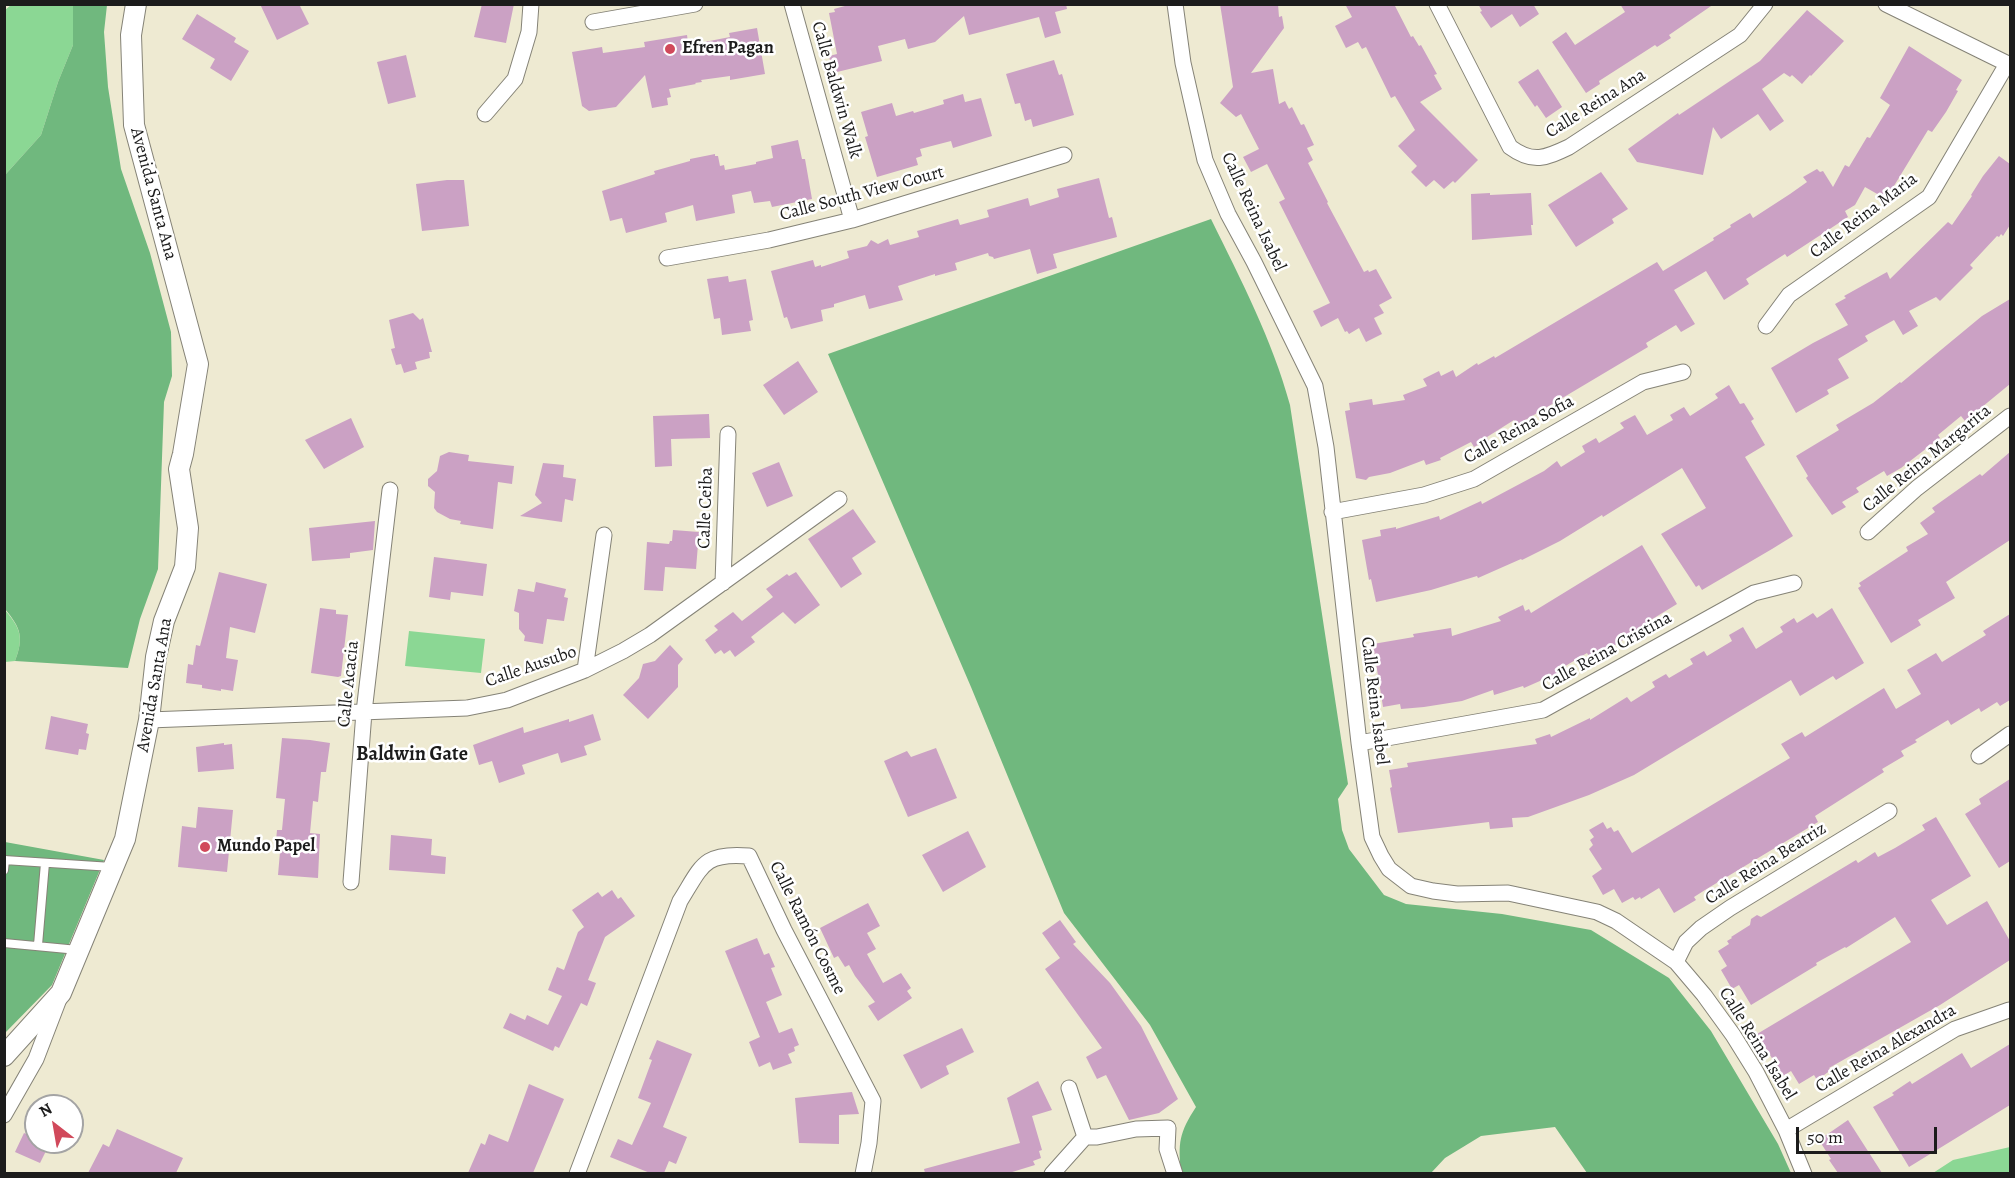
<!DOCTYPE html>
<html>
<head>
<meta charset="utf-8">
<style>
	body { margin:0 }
	#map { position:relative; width:2015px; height:1178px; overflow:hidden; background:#eeead2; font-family:Alegreya,serif }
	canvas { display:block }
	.frame { position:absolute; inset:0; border:6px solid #1c1c1c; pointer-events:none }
	.north { position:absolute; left:24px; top:1094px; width:60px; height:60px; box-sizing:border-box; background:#fff; border:2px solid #a4a4a4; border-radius:50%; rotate:329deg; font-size:16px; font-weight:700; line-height:24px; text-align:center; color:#1c1c1c }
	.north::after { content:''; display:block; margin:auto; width:21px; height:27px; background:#d1495b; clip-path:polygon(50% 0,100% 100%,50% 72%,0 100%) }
	.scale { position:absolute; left:1796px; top:1127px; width:141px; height:27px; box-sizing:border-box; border:3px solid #1c1c1c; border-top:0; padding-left:8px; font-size:18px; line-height:21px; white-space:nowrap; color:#1c1c1c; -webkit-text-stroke:4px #fff; paint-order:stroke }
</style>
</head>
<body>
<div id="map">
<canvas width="2015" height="1178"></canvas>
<div class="frame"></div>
<div class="north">N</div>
<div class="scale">50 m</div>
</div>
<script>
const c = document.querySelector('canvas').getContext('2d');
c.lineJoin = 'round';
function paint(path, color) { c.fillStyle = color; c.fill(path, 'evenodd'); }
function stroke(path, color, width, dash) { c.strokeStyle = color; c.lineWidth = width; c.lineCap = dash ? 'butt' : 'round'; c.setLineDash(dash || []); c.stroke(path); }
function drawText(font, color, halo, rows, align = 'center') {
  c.font = font + ' Alegreya,serif'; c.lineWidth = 5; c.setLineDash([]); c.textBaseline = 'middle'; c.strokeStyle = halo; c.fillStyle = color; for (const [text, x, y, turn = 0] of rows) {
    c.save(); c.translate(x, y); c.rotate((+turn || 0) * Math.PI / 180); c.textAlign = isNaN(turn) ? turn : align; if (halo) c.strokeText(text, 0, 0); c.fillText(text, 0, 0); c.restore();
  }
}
const green = new Path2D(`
	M11,5H73V45L58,82L41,135L5,175V10Z
	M4,609C21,628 24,638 15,661L5,662Z
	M409,631L485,639L481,673L405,666Z
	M2010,1147V1173H1933L1953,1160Z`);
const forest = new Path2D(`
	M73,5H107L104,32L108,87L121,169L150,253L171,332L172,376L164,402L158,569L140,619L128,668L15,661C24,638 21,628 5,609V175L41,135L58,82L73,45Z
	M1211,219C1241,280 1272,339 1290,405L1348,784L1338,799L1342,830L1349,849L1384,895L1406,904L1502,914L1591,930L1669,978L1711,1031L1778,1144L1791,1173H1587L1555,1127L1481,1136L1445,1158L1431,1173H1181C1178,1143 1179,1133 1196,1107L1150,1025L1064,913L971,687L828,354Z
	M5,842L104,860L52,985L5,1033Z`);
const building = new Path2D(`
	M260,4H299L309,24L277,40Z
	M482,4H514L506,43L474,37Z
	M852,4H1066L1067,9L1055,12L1061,33L1045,38L1039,17L969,35L964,16L935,42L908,49L905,39L878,46L882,61L833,73L829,56L837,54L829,13L835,12L834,9Z
	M1220,4H1278L1279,17L1282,16L1284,28L1251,73L1273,69L1279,104L1285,101L1289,109L1292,107L1301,125L1304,124L1314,145L1307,148L1313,160L1308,163L1328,202L1327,203L1364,272L1368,270L1369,272L1376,269L1392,298L1379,305L1384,313L1374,318L1382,334L1366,342L1359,328L1349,334L1347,331L1345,332L1338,318L1321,327L1313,311L1330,303L1279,202L1285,199L1267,164L1251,172L1243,157L1259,149L1241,114L1236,117L1220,103L1233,87Z
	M1345,4H1394L1411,37L1413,36L1419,46L1421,45L1437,74L1434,75L1442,89L1420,102L1478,160L1455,183L1453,181L1444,189L1434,180L1426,187L1411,172L1417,166L1398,146L1415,130L1395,96L1391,98L1366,47L1362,49L1358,42L1346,48L1335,26L1352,17Z
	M1478,4H1533L1539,14L1520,27L1512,14L1491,28L1480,12L1482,11Z
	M1620,4H1714L1669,35L1671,38L1657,47L1655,45L1599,81L1600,84L1586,93L1552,42L1566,32L1575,45L1625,12Z
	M1807,10L1844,41L1811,76L1810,75L1802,84L1792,75L1790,77L1784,73L1762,89L1784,121L1770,131L1758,114L1721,139L1713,127L1703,175L1637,162L1628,149L1678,113L1679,115L1760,61Z
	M197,14L236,38L234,42L249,51L231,81L210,68L215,59L182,39Z
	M757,28L765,74L730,80V76L701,80L702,82L695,83L696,84L669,89L671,97L667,98L668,105L652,108L645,75L616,107L589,111L582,106L572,52L602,47L603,53L645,47L644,42L687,35L688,43L694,44L730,37L729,33Z
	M1909,46L1962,80L1956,90L1958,91L1946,112L1932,132L1928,130L1886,199L1865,187L1855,205L1845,211L1848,217L1787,257L1785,254L1746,279L1749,284L1724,300L1706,271L1674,290L1695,324L1681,332L1676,325L1646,343L1648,347L1517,425L1514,420L1487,437L1488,440L1474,447L1471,442L1440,458L1441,460L1426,465L1424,460L1390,473L1369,477L1366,480L1356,478L1345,411L1350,410L1349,403L1372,399L1373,405L1405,400L1403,395L1427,386L1423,379L1439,371L1441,376L1453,370L1456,377L1477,363L1478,365L1494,356L1495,358L1657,262L1663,271L1714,240L1713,238L1731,227L1730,225L1750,213L1753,218L1790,194L1807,182L1803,177L1817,169L1820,172L1823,171L1833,187L1845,165L1849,167L1867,137L1870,138L1890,105L1880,98Z
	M406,55L416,97L388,104L377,62Z
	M1054,60L1059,75L1062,74L1074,115L1033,127L1031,119L1025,121L1020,103L1015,104L1006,74Z
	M1538,69L1562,107L1546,118L1537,105L1535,107L1518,82Z
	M963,94L965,102L981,98L992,136L953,148L951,141L920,149L922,156L916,158L918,165L877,177L865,137L868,136L861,112L892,103L896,116L913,111L914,113L944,104L943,100Z
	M798,140L802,159H805L812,199L772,207L770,201L754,203L751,191L732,195L735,213L696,221L693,205L665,213L667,222L626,233L622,218L610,221L602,191L655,174L654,171L690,161V159L715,154V156H718L720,166L724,165L725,170L756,164V162L773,158L771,146Z
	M1999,156L2010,164V225L2003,236L2001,234L1999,237L1997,236L1970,265L1973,268L1940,301L1936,297L1909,311L1918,326L1903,335L1894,320L1865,336L1868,341L1838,359L1849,378L1827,390L1829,394L1796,413L1771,368L1813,343L1848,325L1835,304L1846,298L1844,296L1887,272L1890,279L1948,222L1952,225L1972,196L1971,195L1983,176Z
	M1601,172L1628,209L1612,219L1614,223L1576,247L1548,205Z
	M1099,178L1109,218L1112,217L1117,237L1053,254L1057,268L1037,274L1030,249L994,259L993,257L989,256L988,253L955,263L957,270L935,276V274L898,286L903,300L869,309L865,295L834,304V307L821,310L823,321L791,329L787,317L784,318L771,271L813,260L815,267L821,265V267L849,258L847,251L867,246L871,240L878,244L888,239L890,245L919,237L917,231L958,219L960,225L989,217L987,210L1028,198L1030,206L1059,197L1057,189Z
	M447,180H464L469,226L422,231L416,184Z
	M1490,193V195L1531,193L1533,225H1531L1532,235L1472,240L1471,194Z
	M728,276L729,282L746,279L753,320L749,321L751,331L722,335L720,318L714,319L707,279Z
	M2010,299V384L1965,421L1961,416L1938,435L1940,438L1901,468L1887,476L1884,471L1856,488L1859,492L1842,502L1846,507L1832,515L1806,478L1808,476L1796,456L1839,430L1836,425L1873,403L1900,382L1901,383L1982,316Z
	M413,313L420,320L423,318L432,352H429L430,358L415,362L417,369L404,373L401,364L396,365L391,349L395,348L389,320Z
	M798,361L818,392L784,415L763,385Z
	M1729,385L1740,404L1744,403L1754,419L1751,421L1765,445L1745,457L1793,536L1772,549L1702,590L1699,585L1696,587L1661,534L1706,508L1682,468L1603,517L1602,515L1560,541L1522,560L1521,559L1478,578L1477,576L1431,590L1376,602L1371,579L1369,580L1362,540L1381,536L1380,530L1396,527V529L1439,516L1440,520L1481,501L1482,504L1544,471L1557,461L1561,467L1585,452L1582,446L1596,438L1599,443L1624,428L1620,423L1635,415L1647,435L1673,420L1670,415L1684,407L1690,416L1718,398L1715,394Z
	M709,414L710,438L671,439L672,466L655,467L653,416Z
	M351,418L364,447L324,469L305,440Z
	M449,452L469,455L468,461L514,466L512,484L498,482L493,529L460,524L461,521L450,519L437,512L434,508L435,492L428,486V479L437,471L440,456Z
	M2010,452V540L1946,582L1955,598L1918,620L1921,625L1891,643L1858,588L1861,586L1859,583L1908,551L1906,547L1928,534L1920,523L1935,512L1932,508L1980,474L1982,476Z
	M779,462L793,496L767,507L752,473Z
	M543,463L564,465L563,477L576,479L573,501L565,499L562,522L520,516L542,503L535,495Z
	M853,509L876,542L852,558L862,574L841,588L808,539Z
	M375,521L373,550L350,553V558L312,561L309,528Z
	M673,530L699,532L696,569L665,567L663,591L644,590L647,542L669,544L670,541H672Z
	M1642,545L1677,604L1641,626L1642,628L1612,647L1611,645L1590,658L1587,653L1557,671L1558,673L1524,688L1523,686L1494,695L1493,690L1462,701L1424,707L1401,709L1400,704L1383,707L1373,644L1414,637L1413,634L1451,628L1452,636L1501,621L1498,617L1523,605L1525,611L1529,609L1531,613Z
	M434,557L487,564L483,596L451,592L450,600L429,597Z
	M219,572L267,584L255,633L230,627L226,658L238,660L233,691L221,689V691L202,688V685L186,683L188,664L193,665L196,645L200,646Z
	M796,572L820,605L795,624L783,612L751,637L755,642L735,657L730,650L724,654L721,650L715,654L705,640L718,630L714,626L733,612L742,621L773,597L766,589L787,574L789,576Z
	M536,582L566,589L564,597L568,598L564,621L547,619L543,644L524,641L525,636L519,629V613L514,611L518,589L534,592Z
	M320,608L336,610V614L348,615L341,676L338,677L311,673Z
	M1832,608L1864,663L1836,680L1833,676L1800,696L1791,680L1634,775L1589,795L1528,817L1512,818L1513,827L1490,829L1489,822L1398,833L1390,788L1392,787L1389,770L1408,767L1407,763L1537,744L1535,739L1550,734L1551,737L1590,718V720L1627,697L1631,702L1655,687L1652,682L1666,674L1669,678L1693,664L1690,659L1704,651L1707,656L1732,641L1729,635L1743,627L1756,649L1783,632L1780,627L1794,618L1797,623L1813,613L1817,618Z
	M2010,614V700L2000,706L1997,702L1981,712L1979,708L1951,725L1948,720L1915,740L1917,742L1901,751L1904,756L1882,769L1884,772L1815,816L1818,822L1705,890L1694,897L1696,900L1674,913L1659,888L1641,899L1640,897L1635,900L1633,897L1622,903L1614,889L1603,895L1592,876L1602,869L1589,849L1593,845L1590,840L1594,837L1589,830L1603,822L1607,829L1611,827L1614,832L1618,830L1632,853L1790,758L1781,744L1802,732L1805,737L1884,688L1896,709L1921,694L1907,670L1936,653L1942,662L1986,635L1983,631Z
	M670,645L683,659L678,665V687L648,719L623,695L639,678L643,664L655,661Z
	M593,714L601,740L584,746L587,755L561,763L558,753L522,765L525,774L499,783L492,761L479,765L473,745L523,727L524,733L569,719V722Z
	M51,716L88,724L86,733L89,734L86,750L79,749L78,755L45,749Z
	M282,738L310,740L330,743L326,772H321L318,802L313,801L310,833L320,834L318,878L278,875L280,852H275L277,830H282L285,799L276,798Z
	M224,743V745L232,744L234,769L198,772L196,747Z
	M936,748L957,798L908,817L884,761L907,751L911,757Z
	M2010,779V861L1999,868L1965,814L1981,804L1979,799Z
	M198,807L233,810L227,872L178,867L182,826L196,828Z
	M1936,817L1971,876L1931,900L1947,925L1987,901L2010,941V960L1940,1005L1829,1068L1831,1070L1817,1080L1814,1075L1799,1084L1791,1071L1783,1076L1757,1034L1911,942L1895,917L1846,948L1845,947L1816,963L1817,965L1751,1005L1739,985L1732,989L1721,970L1727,966L1718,951L1729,944L1727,941L1732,938L1731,937L1750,925L1751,919L1757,915L1761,917L1856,860L1858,863L1875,852L1878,857L1895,848L1925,830L1922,825Z
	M968,831L986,867L943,892L922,855Z
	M391,835L432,839L431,855L446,857L445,874L389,870Z
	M612,890L618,899L621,897L635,916L605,937L588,980L596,983L587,1006L581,1003L559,1048L555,1046L553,1051L503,1028L510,1013L525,1020L527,1015L548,1025L562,996L548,990L557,967L564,970L578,932L584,927L572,910L598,892L602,897Z
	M868,903L880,926L867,933L876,949L867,954L883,983L901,973L911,988L907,991L912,998L878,1021L868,1006L875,1002L855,976L849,965L845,967L838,956L834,958L820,928Z
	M1060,920L1076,942L1073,944L1110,983L1141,1026L1178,1099L1159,1113L1129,1120L1106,1075L1097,1079L1086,1057L1102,1048L1045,969L1060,958L1042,933Z
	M757,938L764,955L769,953L775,967L771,968L782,995L766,1002L779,1033L792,1028L799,1045L794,1047L795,1051L788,1054L792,1063L773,1070L770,1062L759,1067L749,1042L760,1037L725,951Z
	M962,1028L974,1052L946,1066L949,1074L921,1089L903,1055Z
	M657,1040L692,1054L663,1127L687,1137L676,1164L669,1161L664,1173H650L610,1157L618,1139L632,1145L651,1103L638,1098L652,1060L649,1059Z
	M2010,1044V1105L1909,1167L1873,1107L1894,1095L1892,1093L1910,1081L1912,1084L1962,1053L1971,1068Z
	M1038,1081L1052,1110L1032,1116L1042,1150L1039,1151L1041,1158L1033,1161L1035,1165L1009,1173H925L924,1169L1020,1143L1007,1098Z
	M529,1084L564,1099L533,1173H468L481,1143L485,1145L489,1134L508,1142Z
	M852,1092L859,1114L839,1115V1144L799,1143L795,1098Z
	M1848,1120L1882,1173H1838L1829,1160L1831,1159L1819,1140Z
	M117,1129L183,1158L176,1173H88L103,1144L109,1147Z
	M24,1133L36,1139V1142H43L49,1145L40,1163L15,1152Z`);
const service = new Path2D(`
	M4,860L112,867
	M4,870L5,860
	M4,943L78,950
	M38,945L45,863`);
const minor = new Path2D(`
	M792,4L852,220
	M1175,4L1183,63L1205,160L1228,214L1254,262L1315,386L1326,447L1359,743L1372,837L1381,856L1389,869L1411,886L1433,891L1457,894L1508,893L1597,912L1616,921L1676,962L1704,995L1733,1035L1756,1072L1786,1130L1804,1174
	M1437,4L1510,147C1533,164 1546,158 1569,147L1740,35L1765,4
	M1886,4L2010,65
	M593,22L695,4
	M485,114L515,79L529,32L531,4
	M667,258L769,240L852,220L1064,155
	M1766,326L1789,295L1929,197L2007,64
	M1332,512L1424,495L1474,479L1643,382L1683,372
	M1868,532L1917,488L2010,416
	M723,583L728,434
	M585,670L604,535
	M149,720L467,708L507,700L585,670L623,651L650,635L839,499
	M1359,743L1543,710L1754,593L1794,583
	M1979,756L2010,734
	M351,882L364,712L390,490
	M1676,962L1686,942L1701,928L1730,908L1889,811
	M1069,1088L1085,1137H1097L1136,1129L1168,1128L1167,1149L1175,1174
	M4,1115L36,1059L59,999
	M1786,1130L1955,1029L2009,1010
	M577,1174L680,901C702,866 703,852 749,856L784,930L873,1101L869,1143L863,1174
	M1052,1174L1085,1137`);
const tertiary = new Path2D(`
	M4,1056L61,993L125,839L149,720L156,657L164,621L185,567L188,528L179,469L183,454L198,364L134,125L131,35L136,4`);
const markers = [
	[670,49,6,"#d1495b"],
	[205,847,6,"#d1495b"]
];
const poiNames = [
	["Efren Pagan",682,49],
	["Mundo Papel",217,847]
];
const streetNames = [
	["Calle Baldwin Walk",836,90,74],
	["Calle Reina Ana",1596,104,-32],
	["Avenida Santa Ana",153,194,75],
	["Calle South View Court",862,194,-15],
	["Calle Reina Isabel",1253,212,65],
	["Calle Reina Maria",1864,216,-37],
	["Calle Reina Sofia",1519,430,-29],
	["Calle Reina Margarita",1927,459,-39],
	["Calle Ceiba",706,508,-88],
	["Calle Reina Cristina",1607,652,-29],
	["Calle Ausubo",531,667,-19],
	["Calle Acacia",349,684,-84],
	["Avenida Santa Ana",155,685,-80],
	["Calle Reina Isabel",1374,701,83],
	["Calle Reina Beatriz",1766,864,-32],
	["Calle Ramón Cosme",807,928,63],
	["Calle Reina Isabel",1757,1044,58],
	["Calle Reina Alexandra",1886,1049,-30]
];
const neighbourhoodNames = [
	["Baldwin Gate",412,755]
];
paint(green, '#8bd794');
paint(forest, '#70b87e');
paint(building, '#cba1c4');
stroke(service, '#858377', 10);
stroke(minor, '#858377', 17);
stroke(tertiary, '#858377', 22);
stroke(service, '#fff', 8);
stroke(minor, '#fff', 15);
stroke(tertiary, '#fff', 20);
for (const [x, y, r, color] of markers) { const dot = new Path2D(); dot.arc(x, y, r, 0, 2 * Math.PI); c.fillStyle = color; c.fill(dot); stroke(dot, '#fff', 2); }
drawText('bold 18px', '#1c1c1c', '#fff', poiNames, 'left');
drawText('18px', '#1c1c1c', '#fff', streetNames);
drawText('bold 20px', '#1c1c1c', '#fff', neighbourhoodNames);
</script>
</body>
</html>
